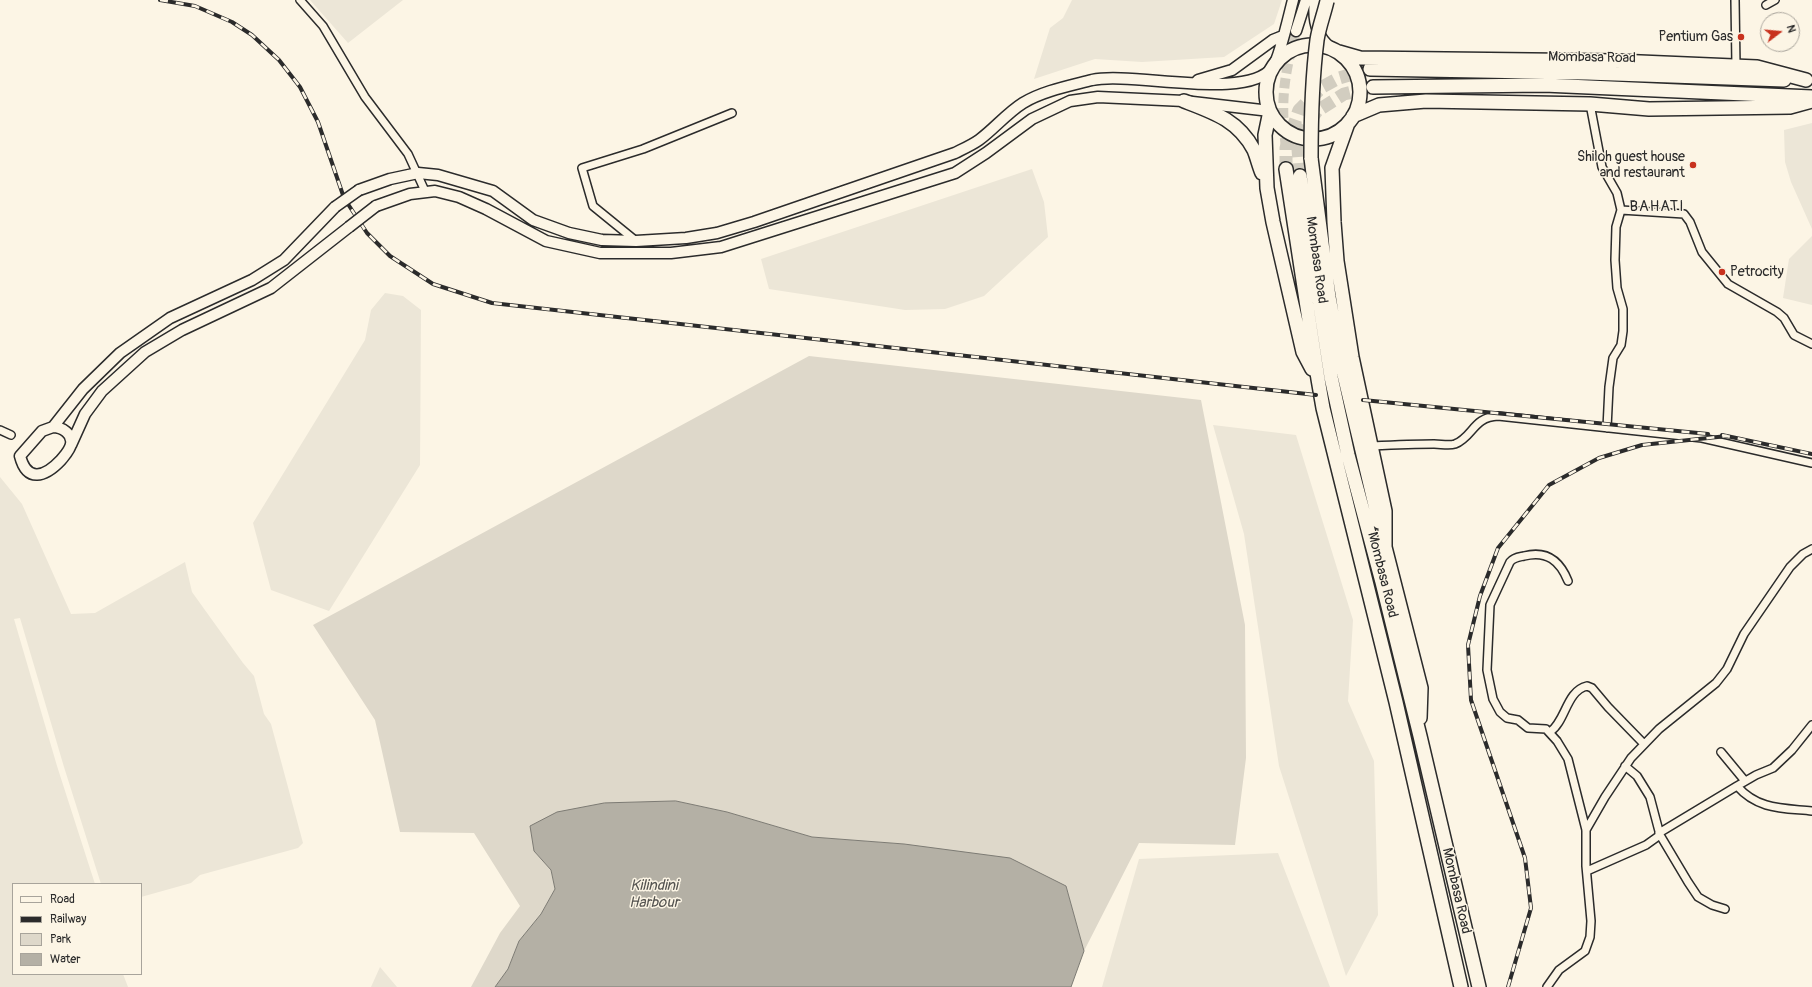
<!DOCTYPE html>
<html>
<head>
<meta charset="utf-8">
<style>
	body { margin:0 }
	#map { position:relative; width:1812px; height:987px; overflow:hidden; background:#fcf5e5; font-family:Pangolin,sans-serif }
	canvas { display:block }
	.legend { position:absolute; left:12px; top:883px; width:130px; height:92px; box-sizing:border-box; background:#fcf5e5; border:1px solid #a8a49b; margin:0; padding:5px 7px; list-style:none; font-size:12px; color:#2b2b2b }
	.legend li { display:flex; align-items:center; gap:8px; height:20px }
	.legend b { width:20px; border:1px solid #a8a49b }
	.north { position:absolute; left:1760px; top:12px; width:40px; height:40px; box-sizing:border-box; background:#fcf5e5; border:1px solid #a8a49b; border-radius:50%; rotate:74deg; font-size:11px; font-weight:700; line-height:16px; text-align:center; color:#2b2b2b }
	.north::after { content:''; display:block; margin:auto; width:14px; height:18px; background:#c8321e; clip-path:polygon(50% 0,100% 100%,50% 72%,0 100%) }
</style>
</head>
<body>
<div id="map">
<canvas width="1812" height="987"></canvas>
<ul class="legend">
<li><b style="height:5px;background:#fcf5e5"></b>Road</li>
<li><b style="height:5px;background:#2b2b2b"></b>Railway</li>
<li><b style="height:11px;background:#ded8ca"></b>Park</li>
<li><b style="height:11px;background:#b4b0a5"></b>Water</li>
</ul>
<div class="north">N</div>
</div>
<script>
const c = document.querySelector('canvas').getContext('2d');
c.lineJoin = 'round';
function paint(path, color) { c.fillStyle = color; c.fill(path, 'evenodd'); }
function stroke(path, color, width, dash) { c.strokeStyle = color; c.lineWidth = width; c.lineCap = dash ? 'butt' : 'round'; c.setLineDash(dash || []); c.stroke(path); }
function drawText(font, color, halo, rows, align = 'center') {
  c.font = font + ' Pangolin,sans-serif'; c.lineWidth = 3; c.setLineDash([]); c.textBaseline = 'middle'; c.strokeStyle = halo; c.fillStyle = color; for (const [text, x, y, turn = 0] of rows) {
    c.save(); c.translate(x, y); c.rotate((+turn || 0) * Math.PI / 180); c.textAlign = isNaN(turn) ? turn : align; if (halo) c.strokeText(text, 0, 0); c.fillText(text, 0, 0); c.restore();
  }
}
const built = new Path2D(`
	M310,0H403L348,43Z
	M1072,0H1282L1274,24L1224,57L1142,62L1095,59L1034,79L1050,28L1063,18Z
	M1812,123V229L1791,182L1785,162L1784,130Z
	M1032,169L1044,202L1048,237L984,296L945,309L905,310L769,289L761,259Z
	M1812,236V305L1783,298L1789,259Z
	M385,293L403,296L421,310L420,465L329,611L271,590L253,523L365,340L371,310Z
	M1213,425L1296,435L1353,620L1348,701L1374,761L1378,915L1346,976L1279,766L1244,534Z
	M0,477L22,504L71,614L95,613L185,562L192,592L243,663L254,676L264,714L271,724L303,843L298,848L200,875L191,883L141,897V884H101L64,767L20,618L14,619L57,766L95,884H13V974H123L128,987H0Z
	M1278,853L1330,987H1102L1139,859Z
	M380,967L397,987H371Z`);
const green = new Path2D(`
	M809,356L1201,400L1245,625L1246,758L1235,845L1139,843L1084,951L1066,886L904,844L812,837L727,812L676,801L534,851L551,870L555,889L541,914L519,941L508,969L495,987H471L500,933L520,906L474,833L400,832L375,720L313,625Z`);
const water = new Path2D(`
	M676,801L727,812L812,837L904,844L1010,858L1066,886L1084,951L1071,987H495L508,969L519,941L541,914L555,889L551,870L534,851L530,826L557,812L604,803Z`);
const secondaryTunnel = new Path2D(`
	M1286,148C1280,101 1284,76 1296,31`);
const highwayTunnel = new Path2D(`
	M1286,169V148L1299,110L1322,87L1339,78L1370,69
	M1300,176L1298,149L1305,127L1317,111L1344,94L1373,87`);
const street = new Path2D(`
	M300,0L323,26L365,97L408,154L425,191
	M1735,0L1736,66
	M1766,5L1775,0
	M1590,104L1602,167L1617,193L1621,210L1616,227L1615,260L1617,288L1623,309V331L1621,345L1613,358L1609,387L1607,428
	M1621,210L1684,214L1690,222L1702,252L1728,284L1777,312L1784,318L1794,335L1812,344
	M636,241L593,206L582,168L643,149L732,113
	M0,430L11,435
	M1372,446C1392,445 1413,444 1434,444C1441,444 1449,446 1455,444C1473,437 1473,417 1498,416L1702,438L1812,463
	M1550,732C1566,721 1566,691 1587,686L1592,688L1608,707L1644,744
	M1721,752L1745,781
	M1625,766L1637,776L1650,797L1660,835L1688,882L1698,897L1712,905L1725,909
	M1737,786L1756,775L1773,768L1792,750L1812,725
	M1586,830L1605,797L1631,758L1659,729L1716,683L1727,669L1744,634L1790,567L1803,554L1812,549
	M1659,833L1737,786C1758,810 1783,808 1812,811
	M1587,871L1646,845L1660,835
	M1547,987L1559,970L1585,951L1590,937L1591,921L1586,866V830L1568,759L1557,741L1546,729L1528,728L1518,720L1507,718L1500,712L1493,699L1487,670L1490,605L1510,562C1514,557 1519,557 1524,556C1547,550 1560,561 1568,581`);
const secondary = new Path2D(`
	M1315,0C1313,17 1315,35 1330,47
	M1296,31L1306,0
	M1198,80L1232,70L1273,40L1283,36
	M359,190L390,179L418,173L438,175L493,191L533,220L569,233L602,240L636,241L686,238L717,233L754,222L955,153C963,149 972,145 979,140C994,129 1007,113 1023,103C1043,91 1069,86 1092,80C1133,71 1247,102 1273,67C1280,56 1289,15 1293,0
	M376,206L410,194L435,191L459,197L486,209L546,241L600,253H671L721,247L955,173L986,153L1032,119L1070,101L1098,97L1184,101L1270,111
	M53,427L83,389L120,353L170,318L252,280L284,260L335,207
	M53,427C62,427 73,434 71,444C70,450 65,455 61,460C45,477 27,483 20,456L42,431Z
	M71,445L85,414L102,391L145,352L182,330L271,288L349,227`);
const highway = new Path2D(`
	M1266 92a47 47 0 1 1 94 0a47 47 0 1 1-94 0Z
	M1339,52L1360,58L1617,61L1757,67L1806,80
	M1370,69L1587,73L1784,80
	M1373,87L1544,85L1812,97
	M1184,101C1213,112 1238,120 1254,150C1257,157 1259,166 1262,173
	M1270,111L1265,135L1267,188L1273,222L1303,352L1312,369
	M1353,116L1379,105L1426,101L1590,104L1649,109L1790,107L1812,101
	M1348,123L1332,168L1334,222L1337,261L1352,357L1385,511V547L1421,688L1420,718
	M1311,158L1329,297L1341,362L1379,522
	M1286,169L1318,379L1323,408L1396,702L1461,987
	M1300,176L1331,377L1348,455L1382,582L1420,736L1479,987`);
const rail = new Path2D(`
	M160,0L195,6L232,22L252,35L279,60L300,87L318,122L344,198L367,233L390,256L433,284L492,303L1316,395
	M1363,400L1708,434
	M1722,435L1812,454
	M1508,987L1531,908L1525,858L1471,700L1468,645L1480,596L1498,548L1549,485L1599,458L1642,445L1727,436`);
const secondaryBridge = new Path2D(`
	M335,207L359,190
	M349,227L376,206`);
const highwayBridge = new Path2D(`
	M1311,158C1311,119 1312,79 1317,40C1319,27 1324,14 1327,1`);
const markers = [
	[1741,37,4,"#c8321e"],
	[1693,165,4,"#c8321e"],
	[1722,272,4,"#c8321e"]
];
const poiNames = [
	["Pentium Gas",1733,37],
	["Shiloh guest house",1685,157],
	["and restaurant",1685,173],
	["Petrocity",1730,272,"left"]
];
const streetNames = [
	["Mombasa Road",1592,58,1],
	["Mombasa Road",1316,260,82],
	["Mombasa Road",1382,575,76],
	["Mombasa Road",1456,891,77]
];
const neighbourhoodNames = [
	["BAHATI",1657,207]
];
const waterNames = [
	["Kilindini",654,886],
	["Harbour",654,903]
];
paint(built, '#ece6d7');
paint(green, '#ded8ca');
paint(water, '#b4b0a5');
stroke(water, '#7d7b74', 1);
stroke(secondaryTunnel, '#d2cdc0', 10, [10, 5]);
stroke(highwayTunnel, '#d2cdc0', 13, [13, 6]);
stroke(street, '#2b2b2b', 10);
stroke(secondary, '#2b2b2b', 13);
stroke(highway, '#2b2b2b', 16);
stroke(street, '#fcf5e5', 7);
stroke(secondary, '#fcf5e5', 10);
stroke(highway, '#fcf5e5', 13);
stroke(rail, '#2b2b2b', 4);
stroke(rail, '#fcf5e5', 2.5, [8]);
stroke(secondaryBridge, '#2b2b2b', 13, []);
stroke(highwayBridge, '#2b2b2b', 16, []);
stroke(secondaryBridge, '#fcf5e5', 10);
stroke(highwayBridge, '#fcf5e5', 13);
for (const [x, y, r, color] of markers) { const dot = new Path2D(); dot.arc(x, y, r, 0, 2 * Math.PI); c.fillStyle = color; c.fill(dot); stroke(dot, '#fcf5e5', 1.5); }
drawText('14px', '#2b2b2b', '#fcf5e5', poiNames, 'right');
drawText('14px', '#2b2b2b', '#fcf5e5', streetNames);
c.letterSpacing = '1px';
drawText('15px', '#2b2b2b', '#fcf5e5', neighbourhoodNames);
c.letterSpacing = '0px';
drawText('italic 15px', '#545350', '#fcf5e5', waterNames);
</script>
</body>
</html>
